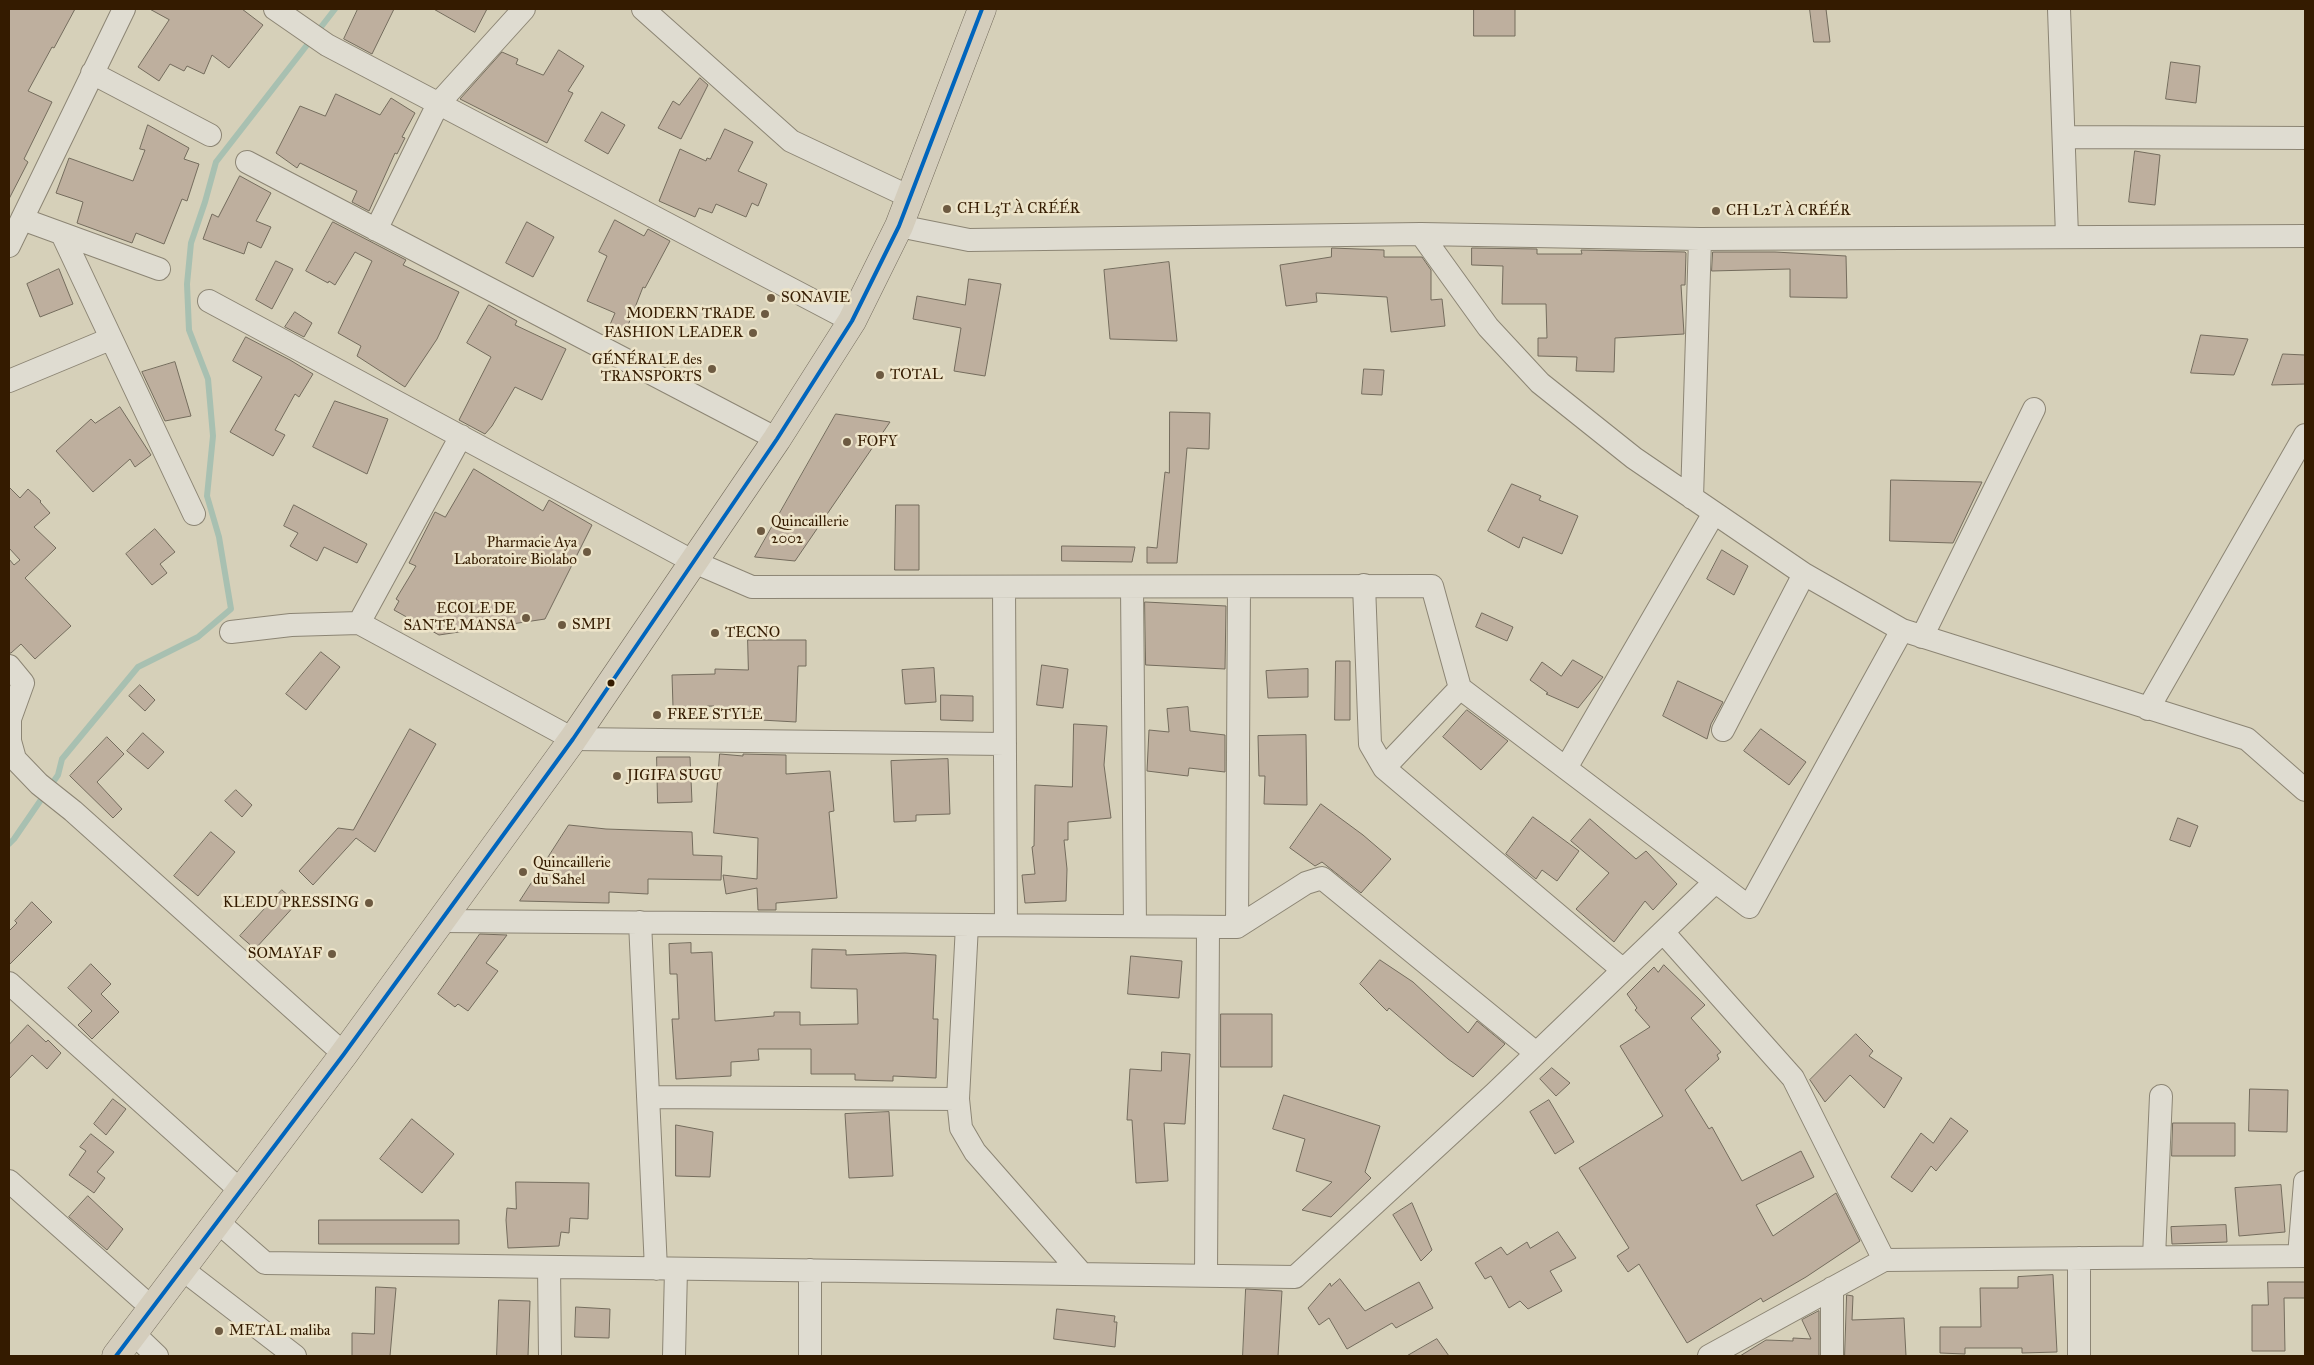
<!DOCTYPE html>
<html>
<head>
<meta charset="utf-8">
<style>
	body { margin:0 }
	#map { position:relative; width:2314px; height:1365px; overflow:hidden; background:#d6d0b9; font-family:"IM FELL Great Primer",serif }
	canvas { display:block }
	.frame { position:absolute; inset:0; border:10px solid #341b00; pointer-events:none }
</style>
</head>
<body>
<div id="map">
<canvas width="2314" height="1365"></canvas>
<div class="frame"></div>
</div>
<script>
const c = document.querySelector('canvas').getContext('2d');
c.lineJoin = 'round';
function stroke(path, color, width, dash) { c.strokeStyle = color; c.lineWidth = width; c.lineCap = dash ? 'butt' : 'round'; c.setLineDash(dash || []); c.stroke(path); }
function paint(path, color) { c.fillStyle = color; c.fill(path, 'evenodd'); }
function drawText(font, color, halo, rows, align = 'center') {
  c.font = font + ' "IM FELL Great Primer",serif'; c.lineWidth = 5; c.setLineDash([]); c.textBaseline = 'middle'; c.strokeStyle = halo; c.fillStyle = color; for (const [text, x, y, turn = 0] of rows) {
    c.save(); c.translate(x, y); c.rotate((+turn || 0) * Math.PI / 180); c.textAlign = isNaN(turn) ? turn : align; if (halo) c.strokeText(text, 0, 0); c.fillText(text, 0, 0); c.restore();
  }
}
const stream = new Path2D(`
	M9,844L14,839L58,775L62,759L138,667L198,637L231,609L219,537L207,496L213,436L208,379L189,330L187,284L191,243L205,202L216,162L335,9`);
const building = new Path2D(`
	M9,9H75L54,48L52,47L28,91L52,102L24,159L28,162L9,199Z
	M150,9H242L263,25L229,68L212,55L204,74L187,66L184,71L170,64L159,81L138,67L169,20Z
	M358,9H394L372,54L344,39Z
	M434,9H487L475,32Z
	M1474,9H1515V36H1474Z
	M1810,9H1826L1830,42H1814Z
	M559,50L584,66L568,91L573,93L547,143L460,99L502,52L518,59L516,64L543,75Z
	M2171,62L2200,66L2196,103L2166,99Z
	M700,78L708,85L681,139L658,128L673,101L679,105Z
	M336,94L380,115L391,98L415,113L402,137L405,138L397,154L395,153L369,211L352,202L357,191L300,163L297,168L276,153L300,106L325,116Z
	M602,112L625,125L608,154L585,141Z
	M148,125L189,148L184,159L199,164L187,201L182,199L164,244L136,233L132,243L77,223L83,202L56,193L69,158L133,181L145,150L140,149Z
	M725,129L753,142L738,171L767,184L758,206L752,203L746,217L716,204L712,213L699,208L695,217L659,201L680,149L706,161L707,158L710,159Z
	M2135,151L2160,155L2155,205L2129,202Z
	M240,176L271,193L256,221L271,227L261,248L248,242L244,254L203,239L212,214L218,217Z
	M615,220L644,236L648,229L670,241L645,288L643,287L625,333L609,327L615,313L587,301L607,256L599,252Z
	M333,222L406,260L403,265L459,292L437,339L405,387L357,356L361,346L338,333L372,261L355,252L335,285L329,281L328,283L306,271Z
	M527,222L554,237L533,277L506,263Z
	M1332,248L1384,250V257H1422L1431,270V300L1442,299L1445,326L1391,332L1387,297L1316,293L1317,302L1286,306L1280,265L1331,257Z
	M1472,248L1537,249V254H1582L1581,250L1685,252L1686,253L1685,285H1681L1684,334L1615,338L1614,372L1576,371L1577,357L1538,356V338H1547L1546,304H1502L1503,266L1472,265Z
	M1713,252H1775L1846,256L1847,298L1790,297V269L1712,271Z
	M276,261L293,269L272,309L256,300Z
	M1169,262L1177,341L1110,339L1104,270Z
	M59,269L73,304L40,317L27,284Z
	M969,279L1001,284L985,376L954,371L961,328L913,319L917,296L965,305Z
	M489,305L517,321L515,325L566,349L542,400L515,387L492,426L485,434L459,420L491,357L467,343Z
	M295,312L312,323L304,337L285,327Z
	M2201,335L2248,339L2234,375L2191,373Z
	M246,337L290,360L313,374L299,397L295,394L275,430L285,435L273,456L230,432L262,377L233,361Z
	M2283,354L2305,355V384L2272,385Z
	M175,362L191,416L165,421L142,372Z
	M1364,369L1384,370L1382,395L1362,394Z
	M335,401L388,419L367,474L313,447Z
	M120,407L151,455L135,467L130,459L93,492L56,451L91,419L95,423Z
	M1170,412L1210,413L1209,449L1187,448L1177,563H1147V547L1157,548L1165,472L1169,473Z
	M836,414L890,422L795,561L755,557Z
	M474,469L543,511L549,500L592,525L545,619L439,635L394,610L399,601L396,599L416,566L409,563L435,512L445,517Z
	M1891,480L1982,482L1953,543L1890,541Z
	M1512,484L1541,496L1539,500L1578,516L1562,554L1523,537L1519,548L1488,531Z
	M9,487L20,498L28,489L41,501L40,502L50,513L34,527L56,548L25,578L71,626L35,659L21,644L11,653H9V559L14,565L20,560L9,548Z
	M294,505L367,544L357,563L324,547L317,561L290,546L298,533L284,526Z
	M896,505H919V570H895Z
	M155,529L175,552L160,564L167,573L152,585L126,554Z
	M1062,546L1135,547L1132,562L1062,561Z
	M1722,550L1748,566L1734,595L1707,579Z
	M1145,602L1226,606L1225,669L1146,665Z
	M1482,613L1513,627L1507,641L1476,627Z
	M748,640H806V666H798L796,722L761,720V712L714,710V706L673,707L672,675L715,674V669L748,670Z
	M321,652L340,667L306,710L286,694Z
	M1573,660L1603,677L1578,708L1546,694L1548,693L1530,680L1542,662L1561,676Z
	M1336,661H1350V720H1335Z
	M1042,665L1068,669L1063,708L1037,705Z
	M934,668L936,702L905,704L902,670Z
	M1308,669V697L1268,698L1266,671Z
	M1678,681L1723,702L1711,724L1707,739L1663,716Z
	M140,685L155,700L145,711L129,696Z
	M941,695L973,696V721L941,720Z
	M1188,707L1190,731L1225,735V772L1189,768L1188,776L1147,771L1149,730L1169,732L1167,709Z
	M1467,710L1508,741L1481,770L1443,737Z
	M1074,724L1107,726L1104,765L1111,818L1068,822V840H1064L1067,869L1066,901L1025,903L1022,875L1035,874L1032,847L1034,846L1035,785L1072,787Z
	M410,729L436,744L375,852L356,838L313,885L299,871L338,828L353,830Z
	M1761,729L1806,762L1789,785L1744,751Z
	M143,733L164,752L148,769L127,751Z
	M1306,735L1307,805L1264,804L1265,776H1259L1258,736Z
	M107,737L124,754L97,782L122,809L113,818L70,776Z
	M720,754L743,756V754L786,755V774L830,771L834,811L829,812L837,898L776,903V910H758L757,888L726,894L723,875L757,879L758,838L714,833Z
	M657,757H690L692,802L658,803Z
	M948,759L950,814L916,815V821L894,822L891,761Z
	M236,790L252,805L242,817L225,801Z
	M1321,804L1363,835L1391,859L1361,893L1322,862L1315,866L1290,848Z
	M1533,817L1579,851L1557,881L1542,870L1536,879L1506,854Z
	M2178,818L2198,826L2190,847L2170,840Z
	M1590,819L1636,859L1646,851L1677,884L1653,910L1645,901L1614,942L1576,909L1609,873L1571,841Z
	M569,825L606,829L692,832L693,855L722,856L721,880L648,879V894L609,892V903L520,901Z
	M211,832L235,852L198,896L174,876Z
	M282,890L297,903L255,949L240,936Z
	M32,902L52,922L9,965V931L17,923L15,921Z
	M480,934L507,935L486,963L498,971L468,1011L458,1004L455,1007L438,994Z
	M691,943V953L712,952L715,1021L774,1016V1012H800V1025L858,1024L857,989L811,988L812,949L846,950V955L905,953L936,955L933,1019H938L936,1078L893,1076V1081L855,1080V1074H811V1049H758L759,1060L731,1062V1076L676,1079L672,1019H679L677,974H670L669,944Z
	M1131,956L1182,961L1179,998L1128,994Z
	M1380,960L1413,982L1468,1033L1477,1021L1505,1044L1473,1077L1448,1059L1389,1008L1387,1011L1360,984Z
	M91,964L111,984L101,994L119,1012L92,1039L78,1025L92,1011L68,988Z
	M1664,965L1705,1005L1691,1018L1721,1052L1717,1055L1719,1059L1685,1090L1709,1129L1712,1127L1742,1181L1801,1151L1814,1177L1756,1205L1773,1236L1836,1193L1860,1241L1806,1277L1763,1302L1761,1298L1687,1343L1639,1264L1628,1272L1617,1256L1629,1248L1579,1168L1663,1116L1620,1046L1650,1027L1635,1010L1637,1008L1627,994L1654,967L1658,972Z
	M1221,1014H1272V1067H1221Z
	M28,1025L46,1042L48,1040L61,1053L47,1069L32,1055L9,1079V1045Z
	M1856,1034L1873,1051L1869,1056L1902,1078L1884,1108L1850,1075L1825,1102L1810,1080Z
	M1162,1052L1190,1054L1185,1124L1164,1123L1168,1181L1136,1183L1132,1120H1127L1130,1069L1161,1071Z
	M1552,1068L1570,1083L1556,1096L1540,1079Z
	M2250,1089L2288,1090L2287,1132L2249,1131Z
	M1284,1095L1380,1126L1365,1172L1371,1178L1331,1217L1302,1210L1332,1182L1296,1171L1305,1139L1273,1129Z
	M113,1099L126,1109L106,1135L94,1124Z
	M1549,1100L1574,1142L1555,1154L1530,1112Z
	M889,1112L893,1176L849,1178L845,1114Z
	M1951,1118L1968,1131L1936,1171L1931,1166L1912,1192L1891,1177L1921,1133L1933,1143Z
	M412,1119L454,1154L422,1193L380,1159Z
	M2173,1123H2235V1156H2172Z
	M676,1125L713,1132L710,1177L676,1176Z
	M91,1134L114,1152L97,1172L105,1178L94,1193L69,1175L86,1151L80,1147Z
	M516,1182L589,1183L588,1219L570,1218L569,1233L561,1232L559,1246L508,1248L506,1220L507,1208L516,1209Z
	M2281,1185L2285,1232L2239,1236L2235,1188Z
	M88,1196L123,1229L107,1250L69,1217Z
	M1412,1203L1432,1250L1421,1261L1393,1215Z
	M319,1220H459V1244H319Z
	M2226,1225L2227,1242L2172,1244L2171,1227Z
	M1558,1232L1576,1258L1550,1271L1562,1291L1528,1309L1520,1301L1509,1308L1491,1276L1485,1279L1475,1263L1501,1247L1507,1255L1527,1242L1530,1248Z
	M2053,1275L2057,1352L2022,1353V1348H1965V1354L1940,1353V1327H1981L1980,1288H2018V1277Z
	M1340,1279L1365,1311L1419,1282L1433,1308L1396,1328L1392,1323L1347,1349L1329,1318L1319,1325L1308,1308L1330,1283L1331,1286Z
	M2268,1282H2305V1298H2284L2285,1351H2252V1305H2268Z
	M376,1287L396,1288L390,1356H352V1333L374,1334Z
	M1246,1289L1282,1291L1278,1356H1243Z
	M1847,1295L1853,1296L1852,1320L1904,1318L1906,1356H1845Z
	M499,1300L530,1301L528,1356H497Z
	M576,1307L610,1309L609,1338L575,1337Z
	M1057,1309L1115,1316L1114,1322H1117L1115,1347L1054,1339Z
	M1819,1311V1356H1740L1766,1340L1793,1341V1338L1811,1339L1802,1320Z
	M1437,1339L1449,1356H1407Z`);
const minor = new Path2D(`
	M275,9L327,45L852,321
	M643,9L791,141L910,197
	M2059,9L2067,236
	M92,73L210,135
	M2064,137L2305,138
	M247,162L777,439
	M22,219L159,269
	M899,226L969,240L1421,234L1488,327L1540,383L1634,458L1804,574L1902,630L2247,739L2305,790
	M376,230L438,104L524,9
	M62,234L194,514
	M1421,234L1700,239L2305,236
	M9,246L124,9
	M209,301L694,562L752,587L1432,586L1460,688L1384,768
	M9,381L110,339
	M1692,498L1700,239
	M1364,585L1370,744L1384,768L1623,970
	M1004,587L1006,925
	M1132,587L1135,926
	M359,623L461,436
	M231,632L291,625L359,623L573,739L1005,744
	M1922,637L2034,409
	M9,666L23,683L10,719V741L15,759L39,784L73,811L344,1054
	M1460,688L1749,907L1902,630
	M2148,709L2305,435
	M1723,730L1804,574
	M1566,768L1714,513
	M441,921L1237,927L1306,883L1322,878L1536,1053
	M640,922L656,1269
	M967,925L958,1099L961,1128L975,1152L1082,1274
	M1237,927L1239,587
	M1663,932L1793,1078L1884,1260
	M9,983L241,1191
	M648,1097L958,1099
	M9,1181L152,1308
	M218,1222L265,1263L1295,1277L1495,1093L1715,882
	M2299,1256L2305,1182
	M2154,1257L2161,1096
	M2079,1258V1356
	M549,1267L550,1356
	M182,1269L295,1356
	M810,1270V1356
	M1206,1276L1208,927
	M133,1333L157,1356
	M674,1356L676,1269
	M1709,1356L1884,1260L2305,1256
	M1832,1356V1288`);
const major = new Path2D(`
	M116,1356L344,1054L573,739L777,439L852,321L899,226L982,9`);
const bus1 = new Path2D(`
	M116,1356L344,1054L573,739L777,439L852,321L899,226L982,9`);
const markers = [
	[947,209,5,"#6d5a41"],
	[1716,211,5,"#6d5a41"],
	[771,298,5,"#6d5a41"],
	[765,314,5,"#6d5a41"],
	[753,333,5,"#6d5a41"],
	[712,369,5,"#6d5a41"],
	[880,375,5,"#6d5a41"],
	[847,442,5,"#6d5a41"],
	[761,531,5,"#6d5a41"],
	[587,552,5,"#6d5a41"],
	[526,618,5,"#6d5a41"],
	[562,625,5,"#6d5a41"],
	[715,633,5,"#6d5a41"],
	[611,683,4.5,"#341b00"],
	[657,715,5,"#6d5a41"],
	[617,776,5,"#6d5a41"],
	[523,872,5,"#6d5a41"],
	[369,903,5,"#6d5a41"],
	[332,954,5,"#6d5a41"],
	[219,1331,5,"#6d5a41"]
];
const poiNames = [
	["CH L3T À CRÉÉR",957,209],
	["CH L2T À CRÉÉR",1726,211],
	["SONAVIE",781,298],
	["MODERN TRADE",755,314,"right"],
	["FASHION LEADER",743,333,"right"],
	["GÉNÉRALE des",702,360,"right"],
	["TRANSPORTS",702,377,"right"],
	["TOTAL",890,375],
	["FOFY",857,442],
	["Quincaillerie",771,522],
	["2002",771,539],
	["Pharmacie Aya",577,543,"right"],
	["Laboratoire Biolabo",577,560,"right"],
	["ECOLE DE",516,609,"right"],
	["SANTE MANSA",516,626,"right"],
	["SMPI",572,625],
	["TECNO",725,633],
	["FREE STYLE",667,715],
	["JIGIFA SUGU",627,776],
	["Quincaillerie",533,863],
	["du Sahel",533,880],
	["KLEDU PRESSING",359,903,"right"],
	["SOMAYAF",322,954,"right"],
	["METAL maliba",229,1331]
];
stroke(stream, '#a8c0b1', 6);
paint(building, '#beaf9e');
stroke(building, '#746c5d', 1);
stroke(minor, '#8c8574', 24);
stroke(major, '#746c5d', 29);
stroke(minor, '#dfdcd1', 22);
stroke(major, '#d4cdbc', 28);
stroke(bus1, '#0065bd', 4);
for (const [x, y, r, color] of markers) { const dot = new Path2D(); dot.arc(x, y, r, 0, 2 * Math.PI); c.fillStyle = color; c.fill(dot); stroke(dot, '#ede4c9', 2); }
drawText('15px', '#341b00', '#ede4c9', poiNames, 'left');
</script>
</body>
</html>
